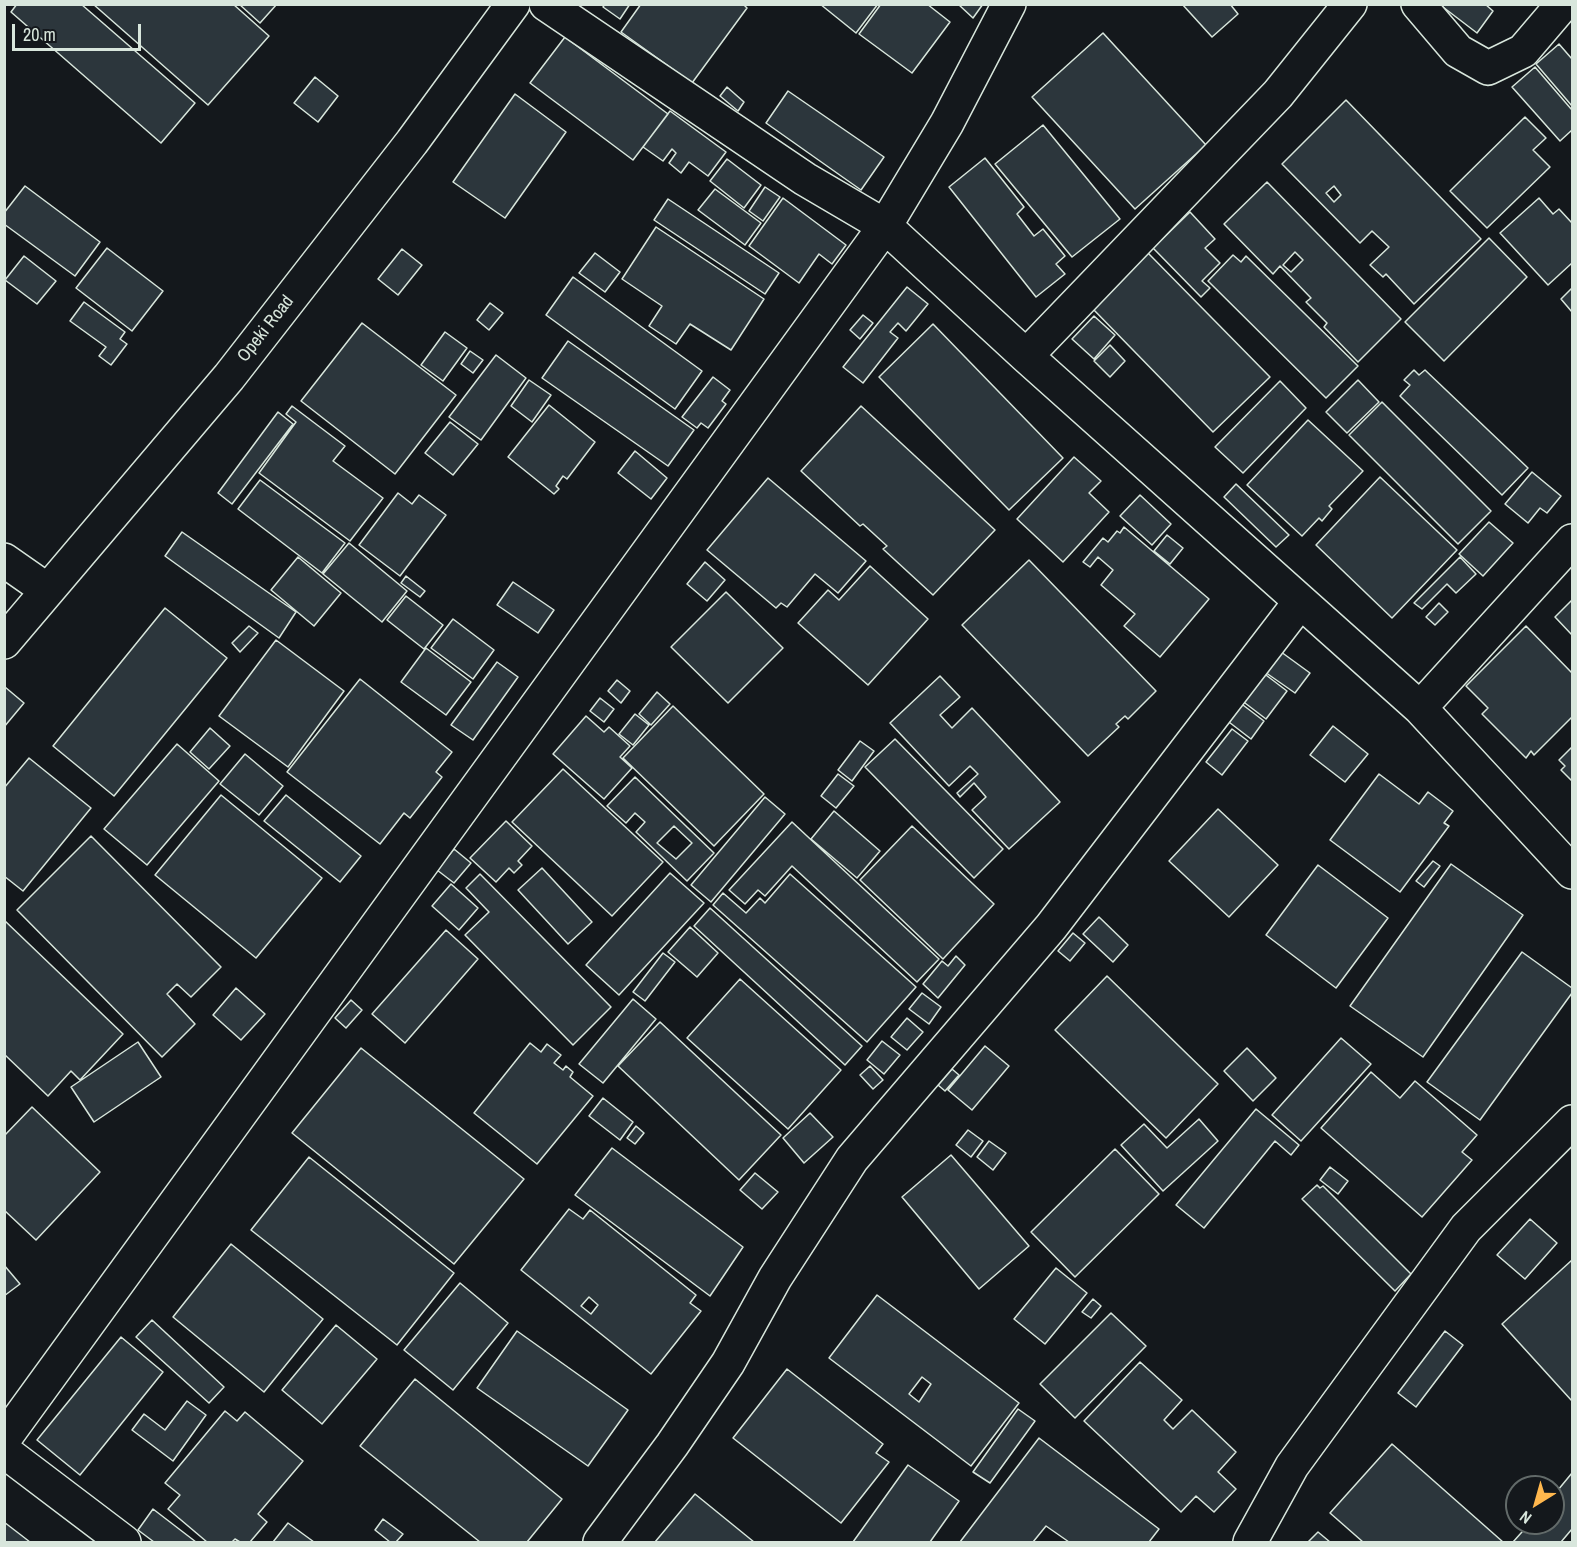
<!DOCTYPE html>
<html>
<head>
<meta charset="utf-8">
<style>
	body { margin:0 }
	#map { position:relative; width:1577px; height:1547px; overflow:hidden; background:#14181c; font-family:"Archivo Narrow",sans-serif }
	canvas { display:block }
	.frame { position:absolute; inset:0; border:6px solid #d8e6dc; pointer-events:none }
	.north { position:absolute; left:1505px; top:1475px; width:60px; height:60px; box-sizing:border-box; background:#14181c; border:2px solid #626a69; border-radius:50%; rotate:217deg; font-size:16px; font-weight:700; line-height:24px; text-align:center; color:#d8e6dc }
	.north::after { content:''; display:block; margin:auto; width:21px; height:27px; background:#ffb74d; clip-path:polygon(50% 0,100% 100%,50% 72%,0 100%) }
	.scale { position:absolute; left:12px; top:24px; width:129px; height:27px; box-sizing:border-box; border:3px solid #d8e6dc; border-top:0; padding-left:8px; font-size:18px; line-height:21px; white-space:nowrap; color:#d8e6dc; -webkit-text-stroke:4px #14181c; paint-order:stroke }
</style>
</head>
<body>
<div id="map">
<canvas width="1577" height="1547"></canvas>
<div class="frame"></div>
<div class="north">N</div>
<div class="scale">20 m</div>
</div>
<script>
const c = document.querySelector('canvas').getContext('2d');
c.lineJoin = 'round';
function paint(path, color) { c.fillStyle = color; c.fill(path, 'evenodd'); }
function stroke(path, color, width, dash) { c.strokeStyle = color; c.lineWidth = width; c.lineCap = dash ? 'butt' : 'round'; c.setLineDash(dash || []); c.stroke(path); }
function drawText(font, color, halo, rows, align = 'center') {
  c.font = font + ' "Archivo Narrow",sans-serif'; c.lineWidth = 4.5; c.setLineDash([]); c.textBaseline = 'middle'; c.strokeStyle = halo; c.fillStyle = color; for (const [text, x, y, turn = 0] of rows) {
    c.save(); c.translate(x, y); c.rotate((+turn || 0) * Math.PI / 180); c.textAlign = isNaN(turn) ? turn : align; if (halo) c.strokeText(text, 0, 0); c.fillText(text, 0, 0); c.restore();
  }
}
const building = new Path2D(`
	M17,4H81L195,103L161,143L11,12Z
	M93,4H233L269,36L208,105Z
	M239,4H277L260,23Z
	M605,4H630L620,19L603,7Z
	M641,4H743L747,8L692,83L621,32Z
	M820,4H878L856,33Z
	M881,4H927L950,22L912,73L859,34Z
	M958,4H983L973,18Z
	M1182,4H1230L1238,14L1212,37Z
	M1439,4H1485L1493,11L1477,33Z
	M1103,33L1206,145L1135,209L1032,97Z
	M565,37L668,114L633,160L530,83Z
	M1559,44L1572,59V106L1536,64Z
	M1535,67L1572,110V130L1560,141L1512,87Z
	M315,77L338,96L318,122L294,103Z
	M727,87L744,102L738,111L720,96Z
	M788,91L884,157L861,190L766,123Z
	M515,94L566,132L505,218L453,182Z
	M1346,100L1481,239L1414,304L1386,274L1383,277L1370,265L1389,247L1372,231L1360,243L1282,164ZM1334,186L1341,195L1334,202L1326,193Z
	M670,111L726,152L708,176L689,162L681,173L669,163L676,153L672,149L663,161L643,147Z
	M1525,117L1546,138L1533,150L1550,167L1487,228L1450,191Z
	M1043,125L1120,219L1072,257L995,164Z
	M985,158L1024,207L1017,214L1034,236L1043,229L1065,256L1056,264L1065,274L1036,297L949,187Z
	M727,159L761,185L744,208L710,181Z
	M1267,182L1401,319L1358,362L1324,327L1327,323L1306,302L1311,298L1280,266L1273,274L1224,224ZM1295,252L1303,260L1291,272L1283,265Z
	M25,186L100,242L75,276L4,224V213Z
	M765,187L780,197L763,221L749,211Z
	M715,189L761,223L745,245L698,210Z
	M783,198L846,245L832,264L819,254L799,283L749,246Z
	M1539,198L1553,214L1559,209L1572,223V263L1548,285L1500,233Z
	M668,199L779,273L765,294L654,220Z
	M1190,212L1215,239L1205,248L1220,263L1202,281L1210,288L1201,297L1153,248Z
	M656,227L764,299L731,350L690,324L676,344L649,326L662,306L622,279Z
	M1489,238L1527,277L1444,361L1405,322Z
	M107,248L163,291L132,331L76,288Z
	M402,249L422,265L398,295L378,279Z
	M595,253L620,272L605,292L579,273Z
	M1148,253L1270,377L1213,432L1092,308Z
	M1233,255L1241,262L1246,256L1358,366L1326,398L1208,281Z
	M24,256L56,281L37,304L5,280Z
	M573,277L702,371L675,409L546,315Z
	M907,287L928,304L906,331L898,323L890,332L898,338L863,383L843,367Z
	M1572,288V312L1561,299Z
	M84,302L125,332L120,339L127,344L111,365L99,356L106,347L70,321Z
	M490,303L503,313L489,330L477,320Z
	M863,315L873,323L860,339L850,330Z
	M1094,316L1115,335L1094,359L1072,339Z
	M362,323L456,395L395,474L301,401Z
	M933,324L1063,458L1009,510L879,377Z
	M445,332L467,348L443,381L421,365Z
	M568,341L694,430L668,466L542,378Z
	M1110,345L1125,361L1110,377L1094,361Z
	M470,351L483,360L473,373L461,364Z
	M496,355L526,378L481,440L449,417Z
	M1414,370L1419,375L1425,370L1528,468L1502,495L1400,396L1410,385L1404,380Z
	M713,377L730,390L722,401L726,404L708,428L701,423L697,428L682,417Z
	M529,380L551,395L532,422L511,406Z
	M1358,380L1379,402L1347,433L1326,412Z
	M1280,381L1306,408L1243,473L1215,447Z
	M1382,402L1491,511L1458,544L1349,435Z
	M549,405L595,442L567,479L563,476L556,486L559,489L554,494L508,457Z
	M292,406L345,446L333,461L383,498L350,541L259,473L296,422L286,414Z
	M861,406L995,530L933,595L883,549L887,546L863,524L860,526L801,471Z
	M278,412L293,424L232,504L218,493Z
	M1308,420L1363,471L1329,506L1332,509L1322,521L1319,518L1302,536L1247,485Z
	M450,422L478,444L453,475L425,453Z
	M635,451L667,478L651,499L618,473Z
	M1074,457L1101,481L1089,493L1109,512L1063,562L1017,519Z
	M1532,472L1561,496L1547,513L1540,508L1528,523L1505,504Z
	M1380,477L1457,550L1392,618L1316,545Z
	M768,478L866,561L838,593L815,574L787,607L781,603L776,608L707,550Z
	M260,480L345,543L322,573L238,509Z
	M1236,484L1289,535L1276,547L1224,497Z
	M398,493L412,504L419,495L446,515L400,576L359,545Z
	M1140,495L1171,524L1152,545L1120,516Z
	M1489,522L1513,543L1483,576L1459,554Z
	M1124,527L1209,599L1160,657L1124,626L1135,614L1101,585L1113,570L1098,557L1090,567L1083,562L1103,538L1108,542L1117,531L1120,533Z
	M182,532L296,612L279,638L165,556Z
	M1167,535L1183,548L1170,564L1154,551Z
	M349,543L407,591L382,622L323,574Z
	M298,557L341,593L314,626L271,590Z
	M1460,557L1476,574L1456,593L1447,584L1422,609L1414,603Z
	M1029,560L1156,691L1128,719L1125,716L1116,724L1119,727L1088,756L962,625Z
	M705,562L725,580L707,601L687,584Z
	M870,566L928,619L868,685L798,623L828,590L839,600Z
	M406,576L425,591L420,597L401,583Z
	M513,582L554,610L538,633L497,605Z
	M726,592L783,648L728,703L671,647Z
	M406,596L443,625L424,649L387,620Z
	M1572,600V635L1555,617Z
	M1439,603L1448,612L1435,625L1426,617Z
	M165,608L227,658L114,796L53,746Z
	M453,619L494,650L473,679L431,648Z
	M249,626L258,633L240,652L232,643Z
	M1526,626L1572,673V717L1534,755L1531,751L1526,758L1482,714L1488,708L1466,686Z
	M276,640L344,691L288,767L219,716Z
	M426,648L471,682L446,715L401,682Z
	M1277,649L1310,673L1295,693L1262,670Z
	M497,662L518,677L473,740L451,725Z
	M1262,672L1287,691L1266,719L1241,700Z
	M940,676L960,697L940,715L952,728L972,708L1060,802L1009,849L972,810L986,797L974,783L960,797L957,793L978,774L970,766L949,786L890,723Z
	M360,679L452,752L436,772L442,777L410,818L404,813L380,844L287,772Z
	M617,680L630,691L621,703L608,691Z
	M5,687L24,703L4,727V687Z
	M657,692L670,704L651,725L639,714Z
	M600,698L614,709L604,722L590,711Z
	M1239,702L1264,721L1251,739L1225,719Z
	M673,706L764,794L714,846L623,758Z
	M635,714L649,725L633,745L619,734Z
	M586,716L604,732L609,727L630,746L620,757L632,768L604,799L553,754Z
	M1333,726L1368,754L1345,782L1310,755Z
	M210,728L230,746L209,769L190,752Z
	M1232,729L1248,741L1222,775L1206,762Z
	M895,739L1003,849L974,878L865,767Z
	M860,741L874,751L852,781L838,770Z
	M177,744L219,781L147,865L104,829Z
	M1572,747V781L1561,770L1565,766L1559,760Z
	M245,754L283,786L259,815L220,784Z
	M29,758L91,808L23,891L4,876V788Z
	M563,769L663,862L612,916L512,822Z
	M838,774L854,786L836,808L821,796Z
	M1379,774L1419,804L1428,792L1453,811L1444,823L1449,826L1400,892L1330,840Z
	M635,777L714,853L687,881L636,832L645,822L635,813L626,823L607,806ZM674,826L692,843L676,859L657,843Z
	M221,795L322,878L256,958L155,875Z
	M286,795L361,856L340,882L264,821Z
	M765,797L785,814L711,902L691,885Z
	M1218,809L1278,865L1229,917L1169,861Z
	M834,811L880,851L857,878L811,839Z
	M506,821L532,846L518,861L522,865L514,873L509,868L496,882L470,858Z
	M792,822L939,959L917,982L792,866L765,896L758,890L745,904L729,890Z
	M912,826L994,904L943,959L860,880Z
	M91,836L221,967L191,997L177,984L167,994L195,1024L162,1057L17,910Z
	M454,849L471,863L454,883L437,870Z
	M1433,861L1440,866L1424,887L1416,881Z
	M1451,864L1523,915L1423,1057L1350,1006Z
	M1318,865L1388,918L1336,988L1266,935Z
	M542,868L592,922L568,944L518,890Z
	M670,873L704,903L619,995L586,965Z
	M480,874L611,1007L573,1045L465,935L489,912L466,888Z
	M790,874L916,987L867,1042L713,905L723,893L746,913L760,898L765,903Z
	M451,884L478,908L459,930L432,906Z
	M710,908L862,1046L845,1065L694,926Z
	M1099,917L1128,945L1113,962L1083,934Z
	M4,920L123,1034L80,1080L71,1071L48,1096L4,1054Z
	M690,927L718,953L697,977L668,952Z
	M446,930L478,959L405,1043L372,1014Z
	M1073,933L1085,943L1070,961L1058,951Z
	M1522,952L1572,988V993L1480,1120L1427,1082Z
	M663,953L675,962L645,1001L633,992Z
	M956,956L965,965L938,998L923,984L942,961L948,966Z
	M1107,976L1218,1084L1166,1138L1055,1030Z
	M740,979L841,1070L788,1129L687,1038Z
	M236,988L265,1014L241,1040L213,1015Z
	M922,993L941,1007L929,1024L909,1009Z
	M633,999L656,1019L603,1083L579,1064Z
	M351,1000L362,1010L346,1028L335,1018Z
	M907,1018L923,1032L907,1050L891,1037Z
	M660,1022L781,1135L739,1180L618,1066Z
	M1341,1038L1371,1064L1301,1141L1272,1115Z
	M882,1041L900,1055L884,1074L867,1060Z
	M138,1042L161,1077L94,1122L71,1087Z
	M530,1043L541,1052L547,1044L561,1055L554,1063L563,1070L566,1066L573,1072L570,1077L593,1096L537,1164L474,1113Z
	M985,1046L1009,1066L972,1110L948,1090Z
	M361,1048L524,1179L454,1264L292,1133Z
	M1247,1048L1276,1078L1253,1101L1224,1071Z
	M870,1066L883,1080L873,1089L860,1075Z
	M952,1069L959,1075L945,1091L938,1085Z
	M1371,1072L1400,1098L1415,1081L1477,1135L1462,1152L1472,1160L1422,1217L1321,1128Z
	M603,1098L633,1122L620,1140L589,1116Z
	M32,1107L100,1172L36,1240L4,1210V1136Z
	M1256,1109L1299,1145L1291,1155L1275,1141L1204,1228L1176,1205Z
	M810,1113L833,1137L804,1163L783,1138Z
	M1199,1119L1218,1141L1163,1191L1121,1145L1144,1124L1167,1148Z
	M636,1126L644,1133L635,1144L627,1138Z
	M968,1130L983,1141L971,1157L956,1145Z
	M989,1141L1006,1153L993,1170L977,1157Z
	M612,1148L743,1247L710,1296L575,1195Z
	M1115,1149L1159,1194L1075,1277L1031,1232Z
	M951,1155L1029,1246L979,1289L902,1197Z
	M309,1157L454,1273L397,1345L251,1230Z
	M1330,1167L1348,1181L1338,1194L1320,1180Z
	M755,1173L778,1192L762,1209L740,1190Z
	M1317,1185L1320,1188L1323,1186L1411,1274L1395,1291L1302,1199Z
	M569,1209L583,1219L590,1210L696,1295L690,1303L701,1311L651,1374L521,1270ZM589,1297L598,1305L591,1314L581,1306Z
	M1530,1219L1557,1243L1525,1279L1497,1255Z
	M231,1244L323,1319L264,1392L173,1317Z
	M1572,1260V1401L1502,1324Z
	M4,1265L20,1284L4,1296Z
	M1056,1268L1087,1293L1045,1344L1014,1319Z
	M460,1283L508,1323L453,1390L404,1350Z
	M877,1295L1019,1403L971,1466L829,1358ZM922,1377L931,1384L919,1402L909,1394Z
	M1093,1299L1101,1306L1091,1318L1082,1312Z
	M1111,1313L1146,1346L1075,1418L1040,1384Z
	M152,1320L224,1387L209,1403L136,1337Z
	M336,1325L377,1359L322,1424L282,1390Z
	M517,1331L628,1410L588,1466L477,1388Z
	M1445,1331L1463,1345L1416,1407L1398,1393Z
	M121,1337L163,1372L80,1475L37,1440Z
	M1140,1362L1182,1400L1164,1420L1173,1429L1192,1410L1236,1452L1218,1472L1236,1489L1214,1512L1196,1496L1181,1512L1084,1421Z
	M787,1369L883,1444L876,1453L889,1462L841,1523L733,1438Z
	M415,1379L562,1499L527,1542H480L360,1446Z
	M187,1401L206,1415L173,1461L132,1430L144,1414L165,1430Z
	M1018,1409L1035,1421L990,1483L973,1472Z
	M225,1411L237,1421L245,1412L303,1461L258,1514L267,1522L250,1542H240L235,1539L232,1542H207L168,1509L180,1495L165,1483Z
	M1039,1438L1159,1529L1149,1542H1069L1046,1526L1033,1542H960Z
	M1392,1444L1503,1542H1363L1330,1513Z
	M908,1465L959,1501L930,1542H853Z
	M1572,1473V1529L1561,1542H1513L1530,1523H1553V1496Z
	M695,1494L754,1542H655Z
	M153,1509L196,1542H154L138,1530Z
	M383,1519L403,1534L396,1542H390L375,1530Z
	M4,1522L30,1542H4Z
	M288,1523L314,1542H273Z
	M1318,1532L1330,1542H1308Z`);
const minor = new Path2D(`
	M546,4L805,179L885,226L1026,356L1420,708L1572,872
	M1418,4L1458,51L1488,68L1523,51L1563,4
	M1026,356L1278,94L1350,4
	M4,560L47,590
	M4,642L229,377L412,142L513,4
	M1420,708L1572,541
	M4,1439L885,226L947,123L1009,4
	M4,1451L124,1542
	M600,1542L672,1445L728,1363L775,1278L852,1159L1051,927L1300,602
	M1250,1542L1292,1466L1466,1228L1572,1122`);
const streetNames = [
	["Opeki Road",266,329,-52]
];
paint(building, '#2c363c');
stroke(building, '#d8e6dc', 1.5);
stroke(minor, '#d8e6dc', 36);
stroke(minor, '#14181c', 33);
drawText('18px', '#d8e6dc', '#14181c', streetNames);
</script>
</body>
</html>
